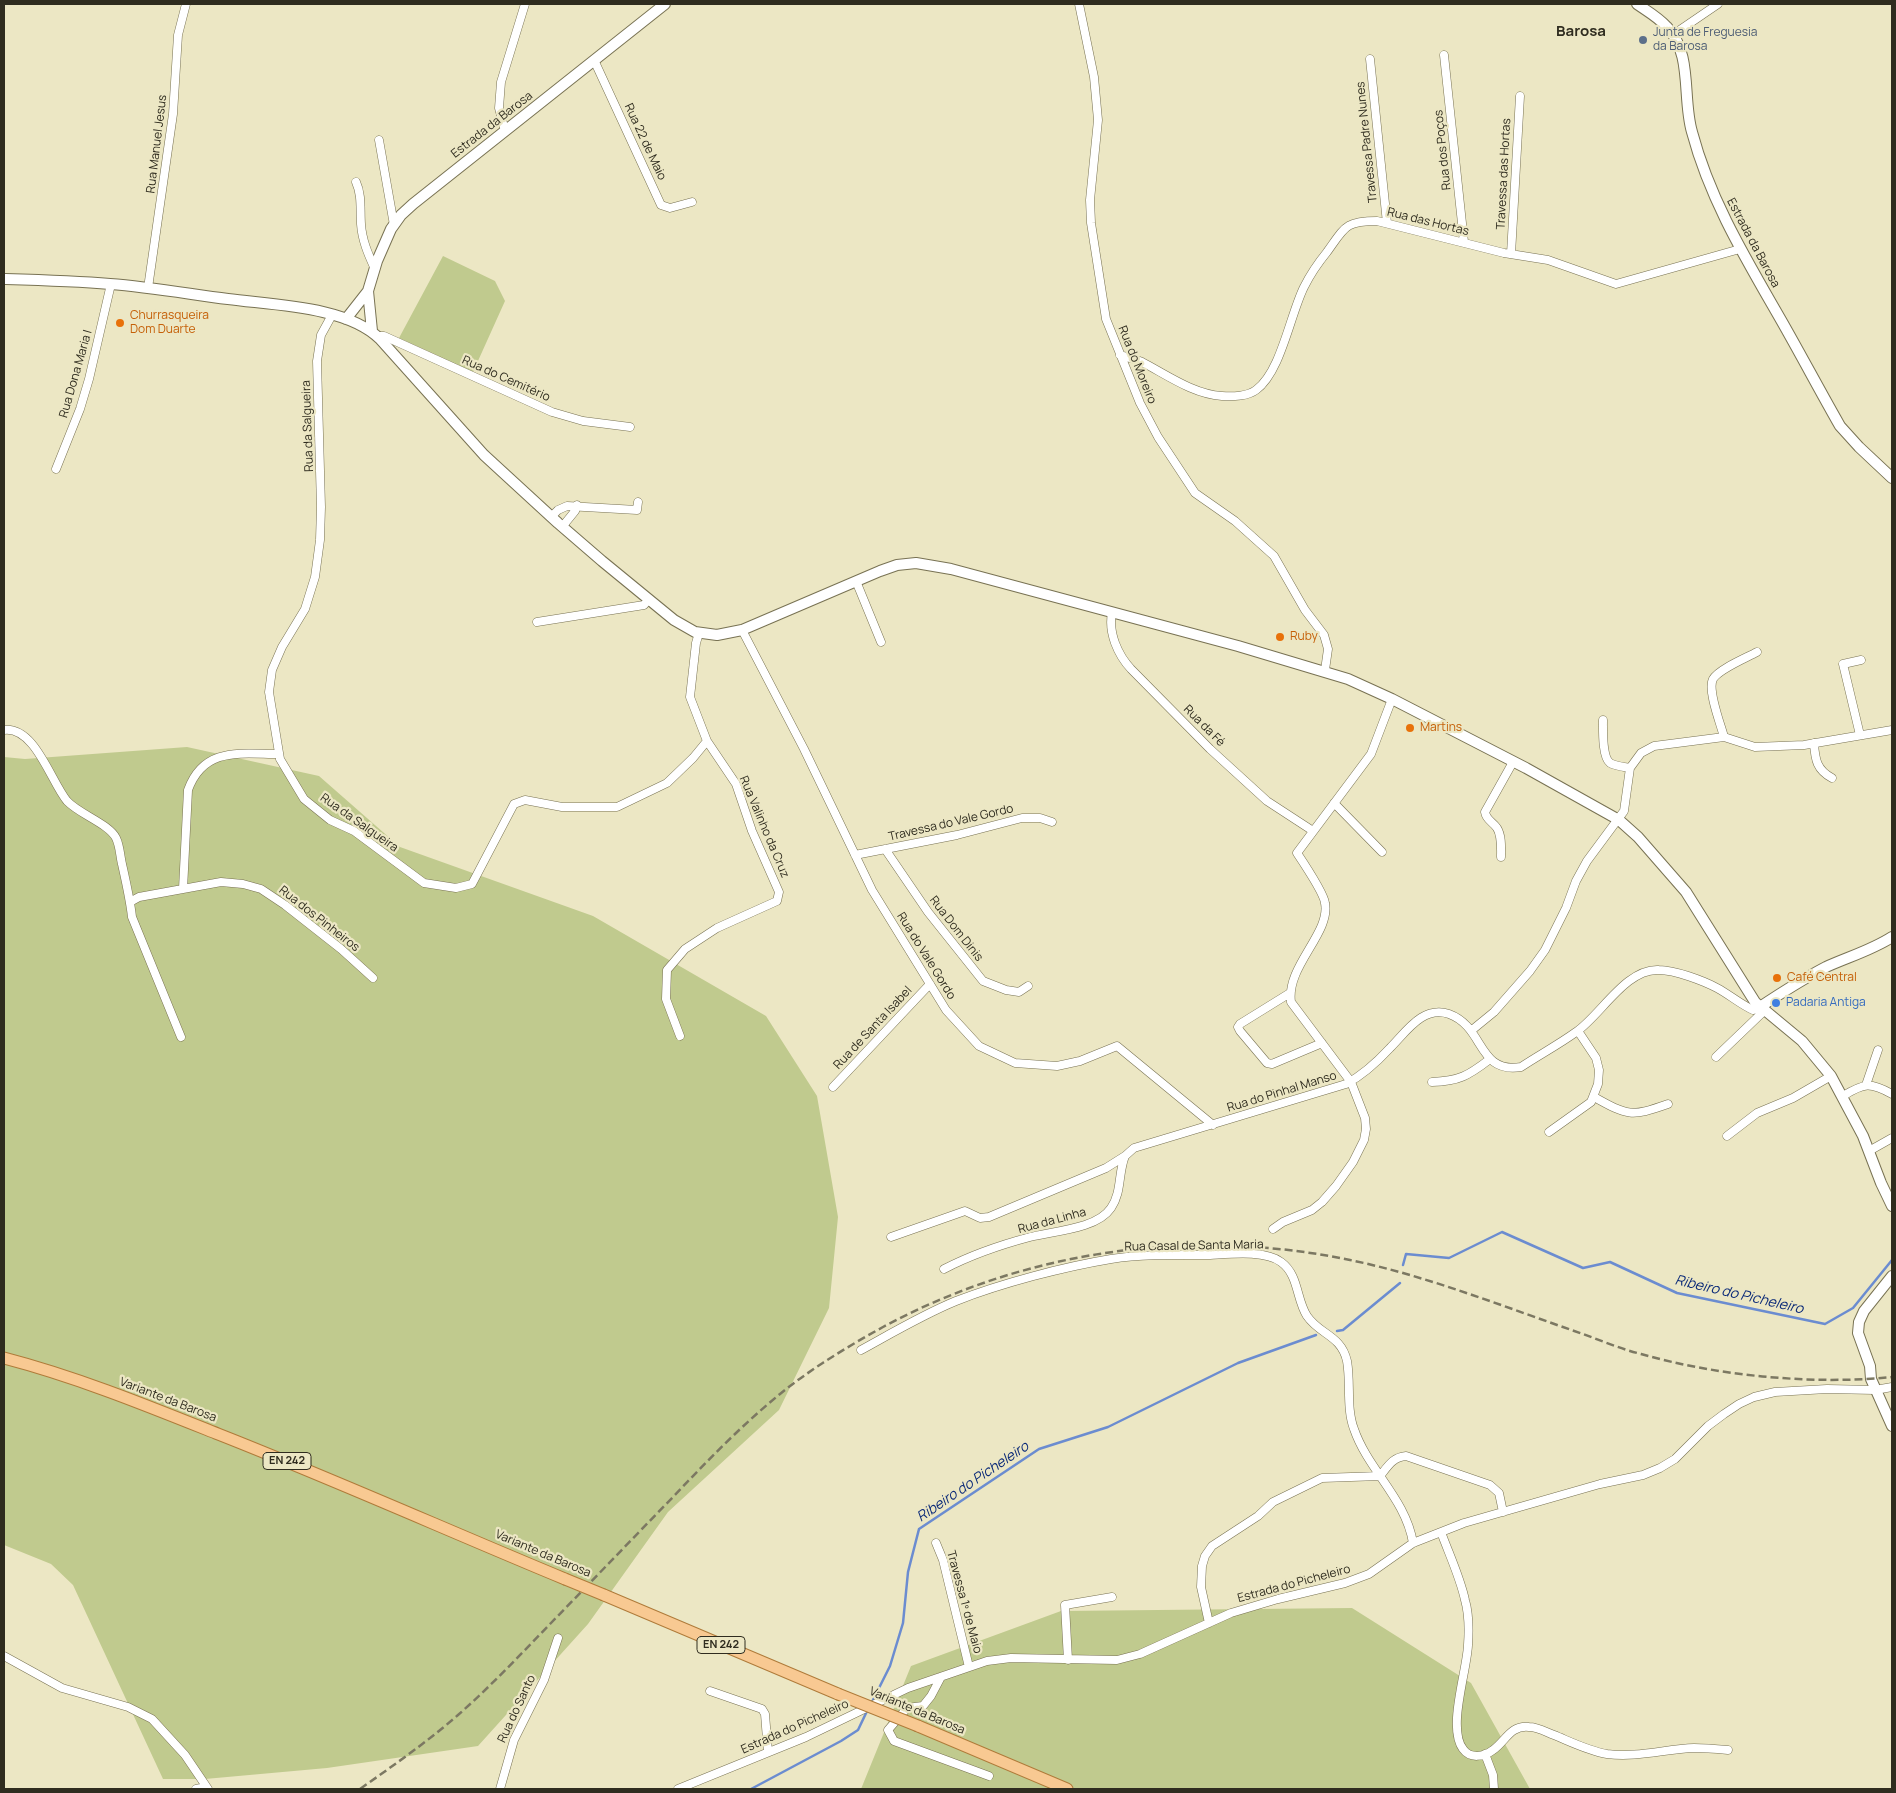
<!DOCTYPE html>
<html>
<head>
<meta charset="utf-8">
<style>
	body { margin:0 }
	#map { position:relative; width:1896px; height:1793px; overflow:hidden; background:#ece7c4; font-family:Manrope,sans-serif }
	canvas { display:block }
	.frame { position:absolute; inset:0; border:5px solid #2f2c1f; pointer-events:none }
</style>
</head>
<body>
<div id="map">
<canvas width="1896" height="1793"></canvas>
<div class="frame"></div>
</div>
<script>
const c = document.querySelector('canvas').getContext('2d');
c.lineJoin = 'round';
function paint(path, color) { c.fillStyle = color; c.fill(path, 'evenodd'); }
function stroke(path, color, width, dash) { c.strokeStyle = color; c.lineWidth = width; c.lineCap = dash ? 'butt' : 'round'; c.setLineDash(dash || []); c.stroke(path); }
function drawText(font, color, halo, rows, align = 'center') {
  c.font = font + ' Manrope,sans-serif'; c.lineWidth = 4.5; c.setLineDash([]); c.textBaseline = 'middle'; c.strokeStyle = halo; c.fillStyle = color; for (const [text, x, y, turn = 0] of rows) {
    c.save(); c.translate(x, y); c.rotate((+turn || 0) * Math.PI / 180); c.textAlign = isNaN(turn) ? turn : align; if (halo) c.strokeText(text, 0, 0); c.fillText(text, 0, 0); c.restore();
  }
}
const green = new Path2D(`
	M443,256L495,281L505,301L473,372L399,338Z
	M187,747L319,776L400,847L593,916L766,1016L817,1096L838,1217L829,1308L779,1410L668,1512L588,1624L478,1746L327,1768L205,1779H163L73,1585L51,1564L4,1545V757L25,759Z
	M1352,1608L1471,1683L1530,1789H861L911,1666L1061,1611Z`);
const stream = new Path2D(`
	M1403,1265L1406,1254L1449,1258L1502,1232L1583,1268L1610,1262L1677,1293L1825,1324L1853,1308L1892,1260
	M1337,1331L1343,1330L1400,1283
	M872,1702L890,1666L903,1623L908,1572L919,1529L1039,1449L1108,1427L1238,1363L1316,1335
	M751,1789L841,1741L858,1730L868,1709`);
const street = new Path2D(`
	M1079,4L1094,77L1098,120L1090,200L1091,223L1106,319L1140,403L1158,437L1195,493L1235,521L1274,556L1305,610L1324,635L1328,649L1325,670
	M1674,34L1718,4
	M1444,55L1464,242
	M1370,59L1387,223
	M594,60L661,205L670,208L692,202
	M505,131L499,108L501,82L525,4
	M379,140L394,225
	M356,182C362,195 360,209 361,224C362,240 368,254 375,269
	M1511,254L1520,96
	M148,288L173,114L178,35L186,4
	M332,315L321,335L317,361L321,507L320,540L315,577L305,609L282,647L272,670L269,692L280,759L304,799L330,820L354,831L424,883L456,888L472,884L514,804L525,800L562,807H617L667,783L693,758L707,741
	M377,336H384L552,412L583,421L630,427
	M1120,355C1127,357 1135,359 1142,362C1167,375 1193,394 1222,396C1233,397 1248,396 1256,390C1281,372 1290,315 1304,287C1310,275 1318,263 1327,252C1345,227 1345,221 1377,221L1504,253L1548,260L1616,284L1740,249
	M56,469L80,409L89,379L111,284
	M551,517L558,510L567,506L637,510L638,502
	M562,527L575,511L577,505
	M856,581L881,642
	M1112,613C1108,633 1118,655 1131,669L1210,749L1267,801L1313,831
	M537,622L644,605L649,599
	M742,630L804,749L872,890L946,1010L979,1046L1015,1063L1057,1066L1080,1061L1117,1046L1213,1125
	M1603,720C1603,730 1602,757 1610,763C1615,766 1624,767 1630,768
	M4,730C35,726 51,782 67,801C79,814 109,824 116,838C120,846 120,856 122,864C126,882 130,899 132,917L181,1037
	M1860,735L1843,664L1861,660
	M1724,737C1721,725 1707,690 1713,679C1719,669 1746,658 1757,652
	M1814,743C1815,760 1817,770 1832,778
	M1334,803L1382,852
	M885,849L928,912L983,981L1006,990L1019,992L1028,986
	M855,855L957,835L1022,818H1040L1052,822
	M1501,857C1501,848 1502,836 1497,828C1493,822 1486,820 1485,812L1513,762
	M183,889L188,790C204,746 241,754 279,754
	M130,902L139,897L221,882L243,884L261,889L285,905L341,949L373,978
	M1290,993L1240,1024L1238,1027L1240,1031L1267,1063L1272,1064L1322,1043
	M1472,1030L1494,1012L1530,971L1545,950L1566,908L1576,881L1587,861L1624,811L1630,768L1641,753L1654,746L1724,737L1755,747L1804,745L1892,730
	M680,1036L666,999L667,970L685,949L717,928L777,901L779,892L752,831L736,784L707,741L690,697L696,643L699,633
	M1716,1057L1764,1011
	M1432,1082C1459,1081 1468,1076 1490,1059
	M1866,1085L1878,1050
	M833,1087L930,984
	M1843,1096C1864,1083 1870,1082 1892,1094
	M1594,1097C1628,1116 1631,1117 1668,1104
	M1549,1132L1591,1102L1598,1084L1599,1070L1596,1058L1578,1031
	M1727,1136L1757,1113L1793,1098L1831,1076
	M1869,1151L1892,1138
	M1273,1229L1283,1222L1312,1210L1322,1202L1336,1186L1353,1162L1364,1140L1366,1129L1365,1118L1351,1082L1291,1002C1286,966 1331,933 1325,903C1324,894 1303,862 1297,853L1371,754L1392,699
	M891,1237L965,1211L980,1218L989,1217L1106,1168L1125,1156L1134,1148L1346,1084C1363,1075 1377,1062 1390,1048C1406,1032 1423,1005 1449,1014C1485,1027 1477,1074 1521,1067C1539,1055 1558,1045 1576,1032C1601,1015 1626,968 1659,970C1675,970 1704,981 1717,988C1730,995 1740,1004 1753,1010L1760,1007
	M944,1269C971,1255 1000,1245 1030,1237C1054,1231 1097,1229 1111,1208C1122,1192 1118,1173 1125,1156
	M861,1350C892,1333 924,1314 956,1301C1002,1283 1063,1267 1111,1259C1144,1254 1178,1255 1210,1255C1230,1254 1265,1250 1281,1262C1299,1275 1296,1299 1307,1316C1320,1335 1341,1335 1347,1361C1351,1383 1346,1408 1354,1429C1368,1470 1406,1499 1413,1543
	M1441,1532C1449,1554 1460,1577 1465,1600C1469,1614 1469,1631 1468,1645C1467,1671 1447,1728 1463,1749C1470,1759 1484,1757 1493,1750C1506,1741 1510,1725 1529,1727C1538,1727 1546,1732 1554,1735C1571,1742 1589,1751 1607,1754C1636,1758 1666,1749 1694,1748C1705,1748 1717,1749 1728,1750
	M936,1543L943,1560L969,1667
	M1209,1623L1201,1587L1202,1566L1205,1556L1212,1546L1258,1516L1273,1502L1322,1478L1380,1476C1388,1466 1393,1457 1406,1456L1490,1485L1499,1493L1503,1512
	M4,1656L62,1688L128,1707L152,1719L185,1755L208,1789
	M1068,1660L1065,1605L1112,1597
	M941,1677L931,1696L923,1706L907,1708L888,1730L894,1741L989,1776
	M710,1691L762,1709L765,1714L768,1752
	M1485,1754L1493,1775L1494,1789
	M196,1789L206,1787
	M500,1789L514,1740L544,1680L558,1638
	M678,1789L806,1737L908,1688L987,1661L1011,1658L1117,1660L1140,1654L1231,1613L1278,1599L1345,1583L1369,1574L1413,1543L1464,1523L1600,1484L1643,1475L1660,1468L1675,1459L1708,1426L1724,1414L1739,1404L1754,1397L1775,1392L1827,1389L1875,1390L1892,1387`);
const secondary = new Path2D(`
	M1637,4C1647,11 1658,17 1667,27C1693,54 1682,98 1692,132C1710,200 1746,259 1781,320C1801,355 1820,391 1840,426L1859,447L1892,478
	M4,279C39,280 75,281 110,284C150,287 189,294 228,299C272,305 347,306 380,339L484,455L558,523L602,561L674,620L695,632L717,635L742,630L880,571L897,565L916,563L951,569L1238,646L1348,679L1392,699L1526,768L1619,820L1638,837L1686,892L1755,1002L1802,1041L1831,1076L1863,1136L1881,1183L1892,1206
	M368,291L372,331
	M346,319L368,291L377,261L391,229L401,215L413,204L665,4
	M1760,1007C1781,993 1803,979 1826,967C1848,957 1872,950 1892,937
	M1892,1276L1864,1311L1859,1322L1858,1333L1870,1366L1871,1379L1892,1426`);
const primary = new Path2D(`
	M4,1358C77,1377 148,1406 218,1434C335,1480 449,1531 565,1579
	M604,1595L838,1694
	M918,1726L1067,1789`);
const rail = new Path2D(`
	M360,1789C394,1765 427,1742 458,1715C491,1686 521,1654 551,1623C592,1581 632,1539 673,1497C707,1461 742,1425 780,1394C812,1368 847,1347 883,1327C1026,1250 1191,1227 1350,1260C1428,1276 1507,1308 1583,1334C1602,1341 1621,1349 1641,1354C1718,1376 1813,1385 1892,1377`);
const primaryBridge = new Path2D(`
	M565,1579L604,1595
	M838,1694L918,1726`);
const markers = [
	[1643,40,5,"#5c6f8a"],
	[120,323,5,"#e8710a"],
	[1280,637,5,"#e8710a"],
	[1410,728,5,"#e8710a"],
	[1777,978,5,"#e8710a"],
	[1776,1003,5,"#3f7fe0"]
];
const shields = [
	[287,1461,48],
	[721,1645,48]
];
const shieldNames = [
	["EN 242",287,1461],
	["EN 242",721,1645]
];
const serviceNames = [
	["Junta de Freguesia",1653,33],
	["da Barosa",1653,47]
];
const streetNames = [
	["Estrada da Barosa",492,125,-38],
	["Rua 22 de Maio",645,142,65],
	["Travessa Padre Nunes",1367,142,-96],
	["Rua Manuel Jesus",157,144,-83],
	["Rua dos Poços",1443,150,-96],
	["Travessa das Hortas",1504,174,-87],
	["Rua das Hortas",1428,222,14],
	["Estrada da Barosa",1753,243,62],
	["Rua do Moreiro",1137,365,68],
	["Rua Dona Maria I",76,374,-74],
	["Rua do Cemitério",506,379,24],
	["Rua da Salgueira",308,426,-92],
	["Rua da Fé",1204,726,45],
	["Rua da Salgueira",359,823,35],
	["Travessa do Vale Gordo",951,823,-13],
	["Rua Valinho da Cruz",764,827,67],
	["Rua dos Pinheiros",319,919,38],
	["Rua Dom Dinis",956,929,52],
	["Rua do Vale Gordo",926,956,58],
	["Rua de Santa Isabel",873,1028,-47],
	["Rua do Pinhal Manso",1282,1092,-17],
	["Rua da Linha",1052,1221,-15],
	["Rua Casal de Santa Maria",1194,1246,-1],
	["Variante da Barosa",168,1400,21],
	["Variante da Barosa",543,1554,23],
	["Estrada do Picheleiro",1294,1584,-15],
	["Travessa 1º de Maio",964,1602,75],
	["Rua do Santo",517,1709,-65],
	["Variante da Barosa",917,1711,23],
	["Estrada do Picheleiro",795,1727,-24]
];
const foodNames = [
	["Churrasqueira",130,316],
	["Dom Duarte",130,330],
	["Ruby",1290,637],
	["Martins",1420,728],
	["Café Central",1787,978]
];
const shopNames = [
	["Padaria Antiga",1786,1003]
];
const waterNames = [
	["Ribeiro do Picheleiro",1739,1295,13],
	["Ribeiro do Picheleiro",973,1482,-34]
];
const quarterNames = [
	["Barosa",1581,32]
];
paint(green, '#c0ca8e');
stroke(stream, '#6b8cd0', 2.5);
stroke(street, '#787253', 9);
stroke(secondary, '#787253', 12);
stroke(primary, '#af7b3a', 13);
stroke(street, '#fff', 8);
stroke(secondary, '#fff', 10);
stroke(primary, '#f8c992', 11);
stroke(rail, '#7c7862', 2.5, [8, 4]);
stroke(primaryBridge, '#af7b3a', 13, []);
stroke(primaryBridge, '#f8c992', 11);
for (const [x, y, r, color] of markers) { const dot = new Path2D(); dot.arc(x, y, r, 0, 2 * Math.PI); c.fillStyle = color; c.fill(dot); stroke(dot, '#ece7c4', 2); }
for (const [x, y, w] of shields) { const box = new Path2D(); box.roundRect(x - w / 2, y - 8.5, w, 17, 4); c.fillStyle = '#ece7c4'; c.fill(box); stroke(box, '#2f2c1f', 1); }
drawText('bold 11px', '#2f2c1f', null, shieldNames);
drawText('12px', '#4e5e75', '#ece7c4', serviceNames, 'left');
drawText('12px', '#2f2c1f', '#ece7c4', streetNames);
drawText('12px', '#c56008', '#ece7c4', foodNames, 'left');
drawText('12px', '#366cbe', '#ece7c4', shopNames, 'left');
drawText('italic 14px', '#0b2a78', '#ece7c4', waterNames);
drawText('bold 15px', '#2f2c1f', '#ece7c4', quarterNames);
</script>
</body>
</html>
